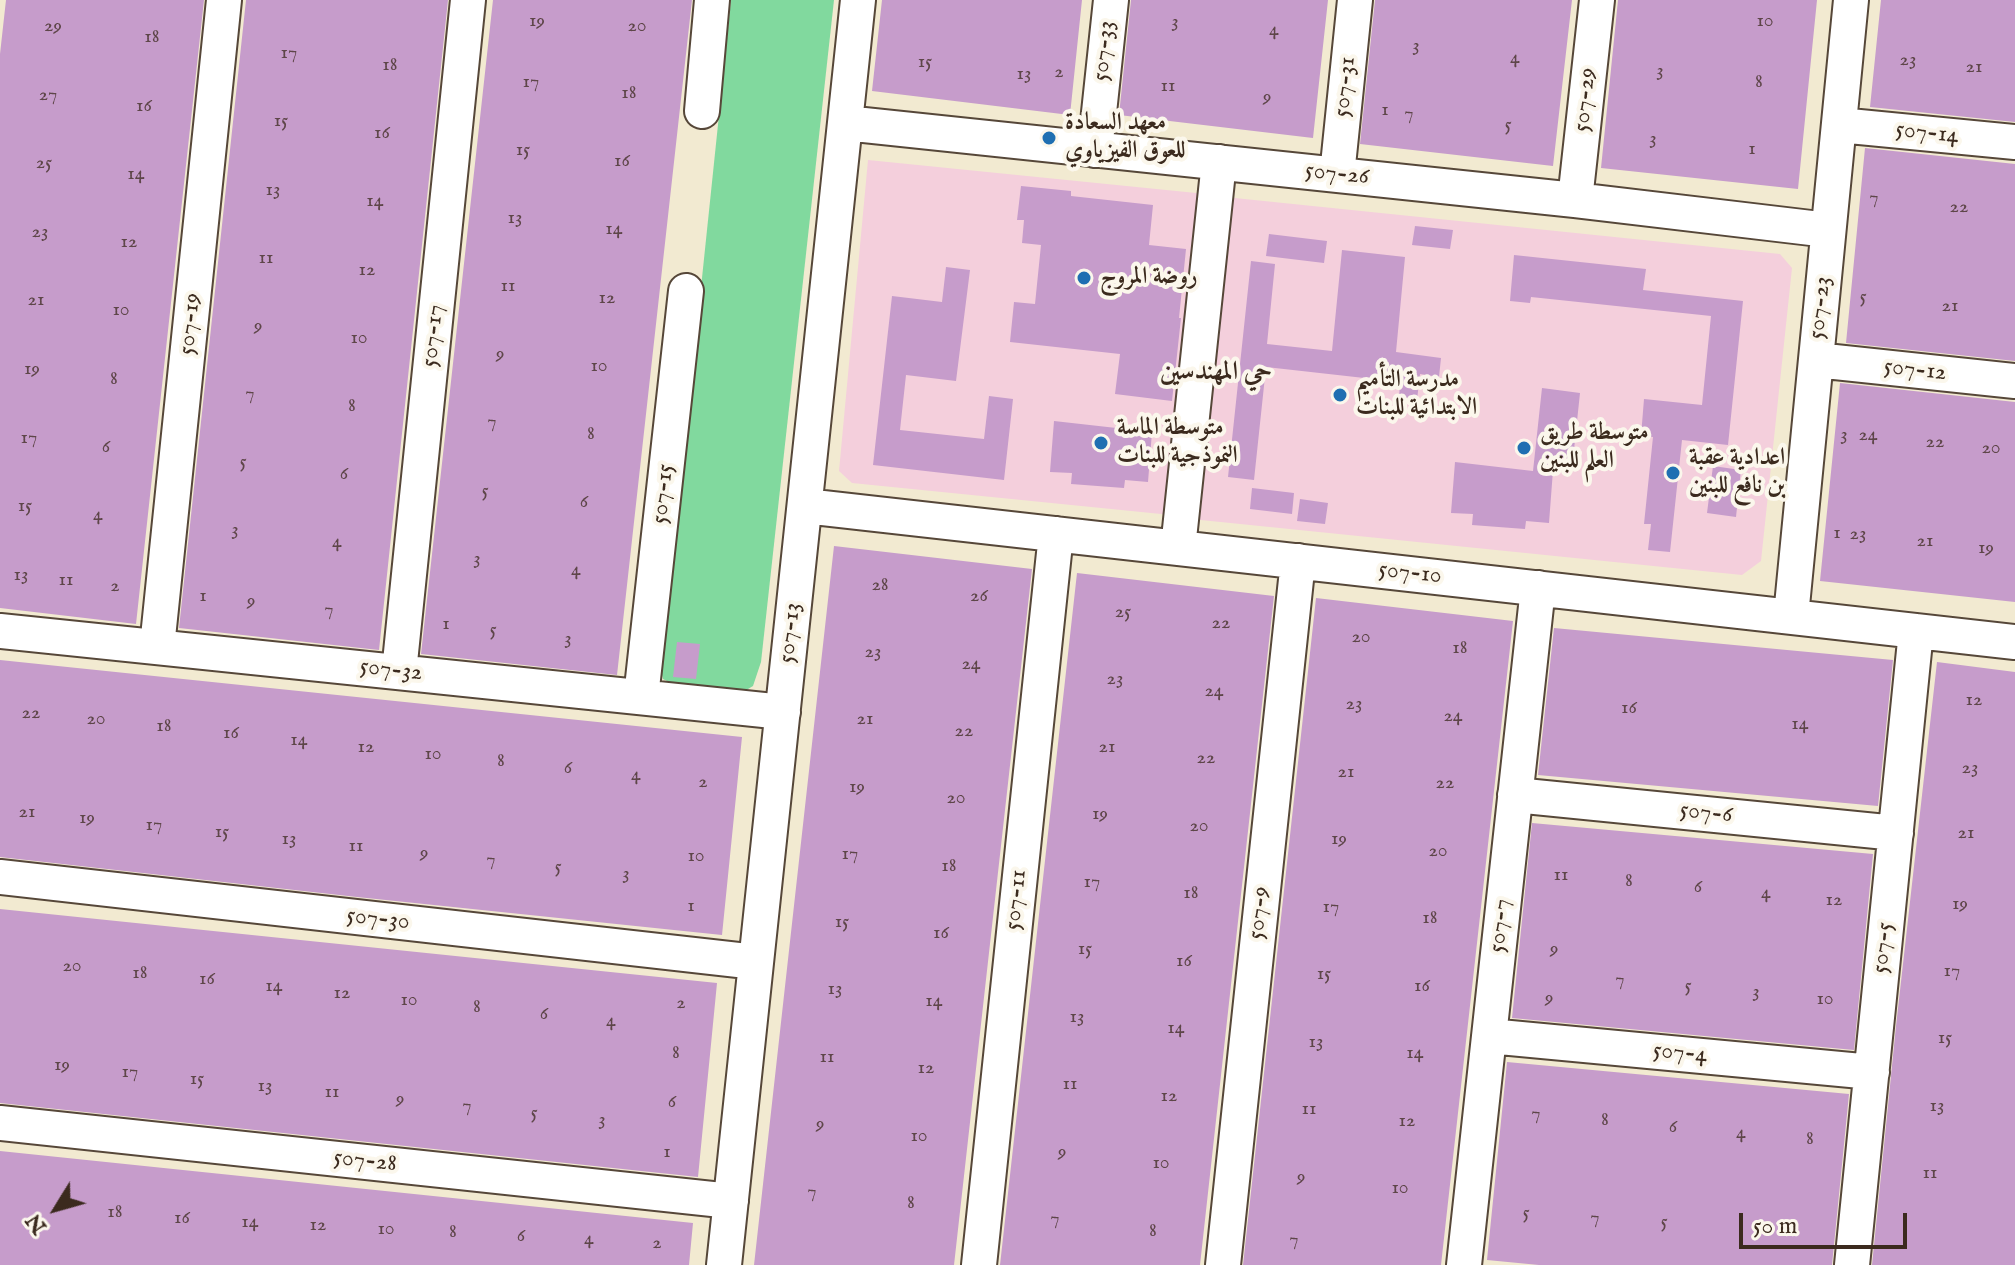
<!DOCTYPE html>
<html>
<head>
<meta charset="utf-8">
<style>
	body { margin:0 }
	#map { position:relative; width:2015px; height:1265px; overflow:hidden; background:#f2ead1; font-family:"IM FELL English",serif }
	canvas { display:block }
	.north { position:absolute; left:16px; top:1169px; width:80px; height:80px; -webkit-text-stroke:6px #fbf7ec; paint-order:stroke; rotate:233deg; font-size:22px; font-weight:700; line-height:32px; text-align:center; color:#3b2a1e }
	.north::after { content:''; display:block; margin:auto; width:28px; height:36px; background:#3b2a1e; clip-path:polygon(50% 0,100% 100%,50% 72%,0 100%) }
	.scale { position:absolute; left:1739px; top:1213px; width:168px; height:36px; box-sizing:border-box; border:4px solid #3b2a1e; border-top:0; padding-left:10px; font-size:24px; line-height:28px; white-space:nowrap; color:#3b2a1e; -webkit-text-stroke:6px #fbf7ec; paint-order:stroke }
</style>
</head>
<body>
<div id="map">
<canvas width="2015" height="1265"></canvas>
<div class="north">N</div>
<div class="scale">50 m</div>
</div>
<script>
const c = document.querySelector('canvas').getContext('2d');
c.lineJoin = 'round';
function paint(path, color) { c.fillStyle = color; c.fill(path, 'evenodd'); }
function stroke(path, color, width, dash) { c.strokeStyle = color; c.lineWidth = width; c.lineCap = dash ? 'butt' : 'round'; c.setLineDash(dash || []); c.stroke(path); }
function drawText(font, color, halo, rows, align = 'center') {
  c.font = font + ' "IM FELL English",Amiri,serif'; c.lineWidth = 8; c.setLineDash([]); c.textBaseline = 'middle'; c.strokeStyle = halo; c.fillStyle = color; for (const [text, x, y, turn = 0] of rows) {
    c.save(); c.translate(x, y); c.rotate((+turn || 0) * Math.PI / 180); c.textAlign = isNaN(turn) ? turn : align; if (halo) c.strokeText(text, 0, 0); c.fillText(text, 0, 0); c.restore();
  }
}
const built = new Path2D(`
	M868,160L1206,194L1171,515L852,483L839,471Z
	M1225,197L1780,254L1792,268L1761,561L1742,575L1191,519Z`);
const green = new Path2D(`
	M731,0H834L761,662L753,686L743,692L669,682L663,679L661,671Z`);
const building = new Path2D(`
	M6,0H204L136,624L0,608V54Z
	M246,0H448L379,650L179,628Z
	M493,0H692L617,675L421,654Z
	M882,0H1082L1070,115L872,91Z
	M1131,0H1328L1313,138L1119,115Z
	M1375,0H1572L1553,166L1360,144Z
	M1618,0H1817L1798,189L1601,168Z
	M1881,0H2015V122L1870,107Z
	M1865,148L2015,164V361L1846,343Z
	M1021,186L1071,191V196L1153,205L1149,245L1186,249L1179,318H1181L1172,401L1115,394L1120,354L1010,342L1014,302L1035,304L1041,245L1022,243L1024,220H1017Z
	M1415,226L1453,230L1450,249L1412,245Z
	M1269,234L1327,241L1324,263L1266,256Z
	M1342,250L1405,257L1396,352L1441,358L1439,377L1420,374L1417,400L1399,398L1400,382L1266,367L1254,480L1228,477L1251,261L1275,264L1267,344L1332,351Z
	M1514,255L1646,269L1643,290L1743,301L1728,445L1682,440L1670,552L1648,550L1651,524H1644L1653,437L1641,436L1644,399L1702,405L1711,316L1531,297L1530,303L1510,301Z
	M946,267L970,270L956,381L906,375L900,430L984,439L989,396L1013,399L1004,480L873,465L892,296L942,302Z
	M1840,383L2015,402V602L1820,581Z
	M1542,388L1580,393L1573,459L1554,457L1549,523L1526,521L1525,529L1472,525L1473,514L1451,513L1455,462L1533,471Z
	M1054,421L1152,432L1148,482L1125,480L1124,488L1071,484L1072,473L1050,472Z
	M1713,466L1741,470L1736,517L1707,513Z
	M1252,488L1294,493L1292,514L1250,509Z
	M1300,499L1328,503L1325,524L1297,521Z
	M834,546L1032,569L954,1265H754Z
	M1077,573L1274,596L1200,1265H1000Z
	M1316,598L1513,621L1441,1265H1243Z
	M1554,628L1893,660L1878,806L1538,775Z
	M677,642L700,644L696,679L673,677Z
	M0,660L742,737L722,935L357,897L0,857Z
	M1937,662L2015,672V1265H1872L1896,1026Z
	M1532,823L1873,854L1854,1050L1512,1018Z
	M0,909L717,983L698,1177L0,1103Z
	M1507,1062L1849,1094L1832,1265H1539L1487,1260Z
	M0,1151L693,1223L689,1265H0Z`);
const minor = new Path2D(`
	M702,111L712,0
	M845,123L1575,200L1828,230
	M1839,125L2015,142
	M1095,150L1111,0
	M1337,175L1355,0
	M1575,200L1597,0
	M1816,360L2015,381
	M805,506L2015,642
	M1178,548L1219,162
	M1791,616L1851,0
	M0,631L783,712
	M157,647L224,0
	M399,672L468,0
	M641,697L686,291
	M1515,795L1896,833
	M0,877L756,962
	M1489,1036L1872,1072
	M0,1123L731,1201
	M724,1265L858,0
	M979,1265L1056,534
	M1223,1265L1298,561
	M1464,1265L1538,588
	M1852,1265L1916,631`);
const markers = [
	[1049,138,8,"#1f6fb2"],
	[1084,278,8,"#1f6fb2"],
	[1340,395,8,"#1f6fb2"],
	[1101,443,8,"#1f6fb2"],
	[1524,448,8,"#1f6fb2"],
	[1673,473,8,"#1f6fb2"]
];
const numberNames = [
	["19",537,22],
	["10",1765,22],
	["3",1175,23],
	["29",53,27],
	["20",637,27],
	["4",1274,31],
	["18",152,38],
	["3",1416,47],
	["17",289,54],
	["4",1515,59],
	["23",1908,61],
	["15",925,63],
	["18",390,66],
	["21",1974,68],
	["3",1660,72],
	["2",1059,73],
	["13",1024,75],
	["17",531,83],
	["8",1759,83],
	["11",1168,87],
	["18",629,94],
	["27",48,96],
	["9",1267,98],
	["16",144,107],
	["1",1385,111],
	["7",1409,115],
	["15",281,122],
	["5",1508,126],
	["16",382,134],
	["3",1653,140],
	["1",1752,150],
	["15",523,151],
	["16",622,162],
	["25",44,164],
	["14",136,175],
	["13",273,191],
	["7",1874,199],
	["14",375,202],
	["22",1959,208],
	["13",515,219],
	["14",614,230],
	["23",40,233],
	["12",129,243],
	["11",266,259],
	["12",367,271],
	["11",508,287],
	["5",1863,298],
	["12",607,299],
	["21",36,301],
	["21",1950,307],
	["10",121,311],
	["9",258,327],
	["10",359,339],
	["9",500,355],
	["10",599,367],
	["19",32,370],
	["8",114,380],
	["7",250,395],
	["8",352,407],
	["7",492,423],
	["8",591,435],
	["3",1844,436],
	["24",1868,436],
	["17",29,439],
	["22",1935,443],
	["6",106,448],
	["20",1991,449],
	["5",243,463],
	["6",344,475],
	["5",485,492],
	["6",584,503],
	["15",25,507],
	["4",98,516],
	["3",235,531],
	["1",1837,534],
	["23",1858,535],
	["21",1925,542],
	["4",337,543],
	["19",1986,549],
	["3",477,560],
	["4",576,571],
	["13",21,576],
	["11",66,581],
	["28",880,586],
	["2",115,587],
	["1",203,597],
	["26",979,597],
	["9",251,602],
	["7",329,611],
	["25",1123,613],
	["22",1221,624],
	["1",446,625],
	["5",493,631],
	["20",1361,638],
	["3",568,640],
	["18",1460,649],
	["23",873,653],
	["24",971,665],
	["23",1115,680],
	["24",1214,692],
	["12",1974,701],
	["23",1354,705],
	["16",1629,709],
	["22",31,714],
	["24",1453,717],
	["20",96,720],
	["21",865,720],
	["14",1800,725],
	["18",164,727],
	["22",964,732],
	["16",231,734],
	["14",299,741],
	["12",366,748],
	["21",1107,748],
	["10",433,755],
	["22",1206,759],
	["8",501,762],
	["6",568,769],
	["23",1970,769],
	["21",1346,773],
	["4",636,776],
	["2",703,783],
	["22",1445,784],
	["19",857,788],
	["20",956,799],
	["21",27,813],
	["19",1100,815],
	["19",87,819],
	["17",154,826],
	["20",1199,827],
	["15",222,833],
	["21",1966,834],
	["13",289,840],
	["19",1339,840],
	["11",356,847],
	["20",1438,852],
	["9",424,854],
	["17",850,855],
	["10",696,857],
	["7",491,861],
	["18",949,867],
	["5",558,868],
	["3",626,875],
	["11",1561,876],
	["8",1629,882],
	["17",1092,883],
	["6",1698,888],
	["18",1191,894],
	["4",1766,894],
	["12",1834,901],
	["19",1960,905],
	["1",691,907],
	["17",1331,908],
	["18",1430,919],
	["15",842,923],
	["16",941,934],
	["15",1085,950],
	["9",1554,950],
	["16",1184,962],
	["20",72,967],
	["17",1952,972],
	["18",140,974],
	["15",1324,975],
	["16",207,980],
	["7",1620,981],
	["14",274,987],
	["16",1422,987],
	["5",1688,987],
	["13",835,990],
	["3",1756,993],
	["12",342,994],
	["9",1549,999],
	["10",1825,1000],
	["10",409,1001],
	["14",934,1002],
	["2",681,1004],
	["8",477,1008],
	["6",544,1015],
	["13",1077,1018],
	["4",611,1022],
	["14",1176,1029],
	["15",1945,1039],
	["13",1316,1043],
	["8",676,1054],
	["14",1415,1054],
	["11",827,1058],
	["19",62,1066],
	["12",926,1069],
	["17",130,1073],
	["15",197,1080],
	["11",1070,1085],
	["13",265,1087],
	["11",332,1093],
	["12",1169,1097],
	["9",400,1100],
	["6",672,1103],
	["7",467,1107],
	["13",1937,1107],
	["11",1309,1110],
	["5",534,1114],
	["7",1536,1115],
	["3",602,1121],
	["8",1605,1121],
	["12",1407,1122],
	["9",820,1125],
	["6",1673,1128],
	["4",1741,1134],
	["10",919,1137],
	["8",1810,1140],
	["1",667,1153],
	["9",1062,1153],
	["10",1161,1164],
	["11",1930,1174],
	["9",1301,1178],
	["10",1400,1189],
	["7",812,1193],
	["8",911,1204],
	["18",115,1213],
	["5",1526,1214],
	["16",182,1219],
	["7",1595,1219],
	["7",1055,1220],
	["14",250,1223],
	["5",1664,1223],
	["12",318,1226],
	["10",386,1230],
	["8",1153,1232],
	["8",453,1233],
	["6",521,1237],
	["4",589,1240],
	["7",1294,1241],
	["2",657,1244]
];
const streetNames = [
	["507-33",1105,51,-84],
	["507-31",1346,87,-84],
	["507-29",1586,100,-84],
	["507-14",1927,134,6],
	["507-26",1337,175,6],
	["507-23",1821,308,-84],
	["507-19",191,324,-84],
	["507-17",434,336,-84],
	["507-12",1915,371,6],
	["507-15",664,494,-84],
	["507-10",1410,574,6],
	["507-13",791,633,-84],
	["507-32",391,671,6],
	["507-6",1706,814,6],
	["507-11",1017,900,-84],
	["507-9",1260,913,-84],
	["507-30",378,920,6],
	["507-7",1501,926,-84],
	["507-5",1884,948,-84],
	["507-4",1680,1054,5],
	["507-28",365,1162,6]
];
const poiNames = [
	["معهد السعادة",1065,124],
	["للعوق الفيزياوي",1065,152],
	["روضة المروج",1100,278],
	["مدرسة التأميم",1356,381],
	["الابتدائية للبنات",1356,409],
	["متوسطة الماسة",1117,429],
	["النموذجية للبنات",1117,457],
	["متوسطة طريق",1540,434],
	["العلم للبنين",1540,462],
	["اعدادية عقبة",1689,459],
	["بن نافع للبنين",1689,487]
];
const neighbourhoodNames = [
	["حي المهندسين",1216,374]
];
paint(built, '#f4cfdc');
paint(green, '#81d99e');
paint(building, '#c69ccb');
stroke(minor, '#564739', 38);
stroke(minor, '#fff', 34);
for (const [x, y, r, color] of markers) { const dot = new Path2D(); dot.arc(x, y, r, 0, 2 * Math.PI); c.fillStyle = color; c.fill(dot); stroke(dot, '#fbf7ec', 3); }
drawText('20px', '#5e4649', null, numberNames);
drawText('24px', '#3b2a1e', '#fbf7ec', streetNames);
drawText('bold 24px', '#3b2a1e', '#fbf7ec', poiNames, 'left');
drawText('bold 26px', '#3b2a1e', '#fbf7ec', neighbourhoodNames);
</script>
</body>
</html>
